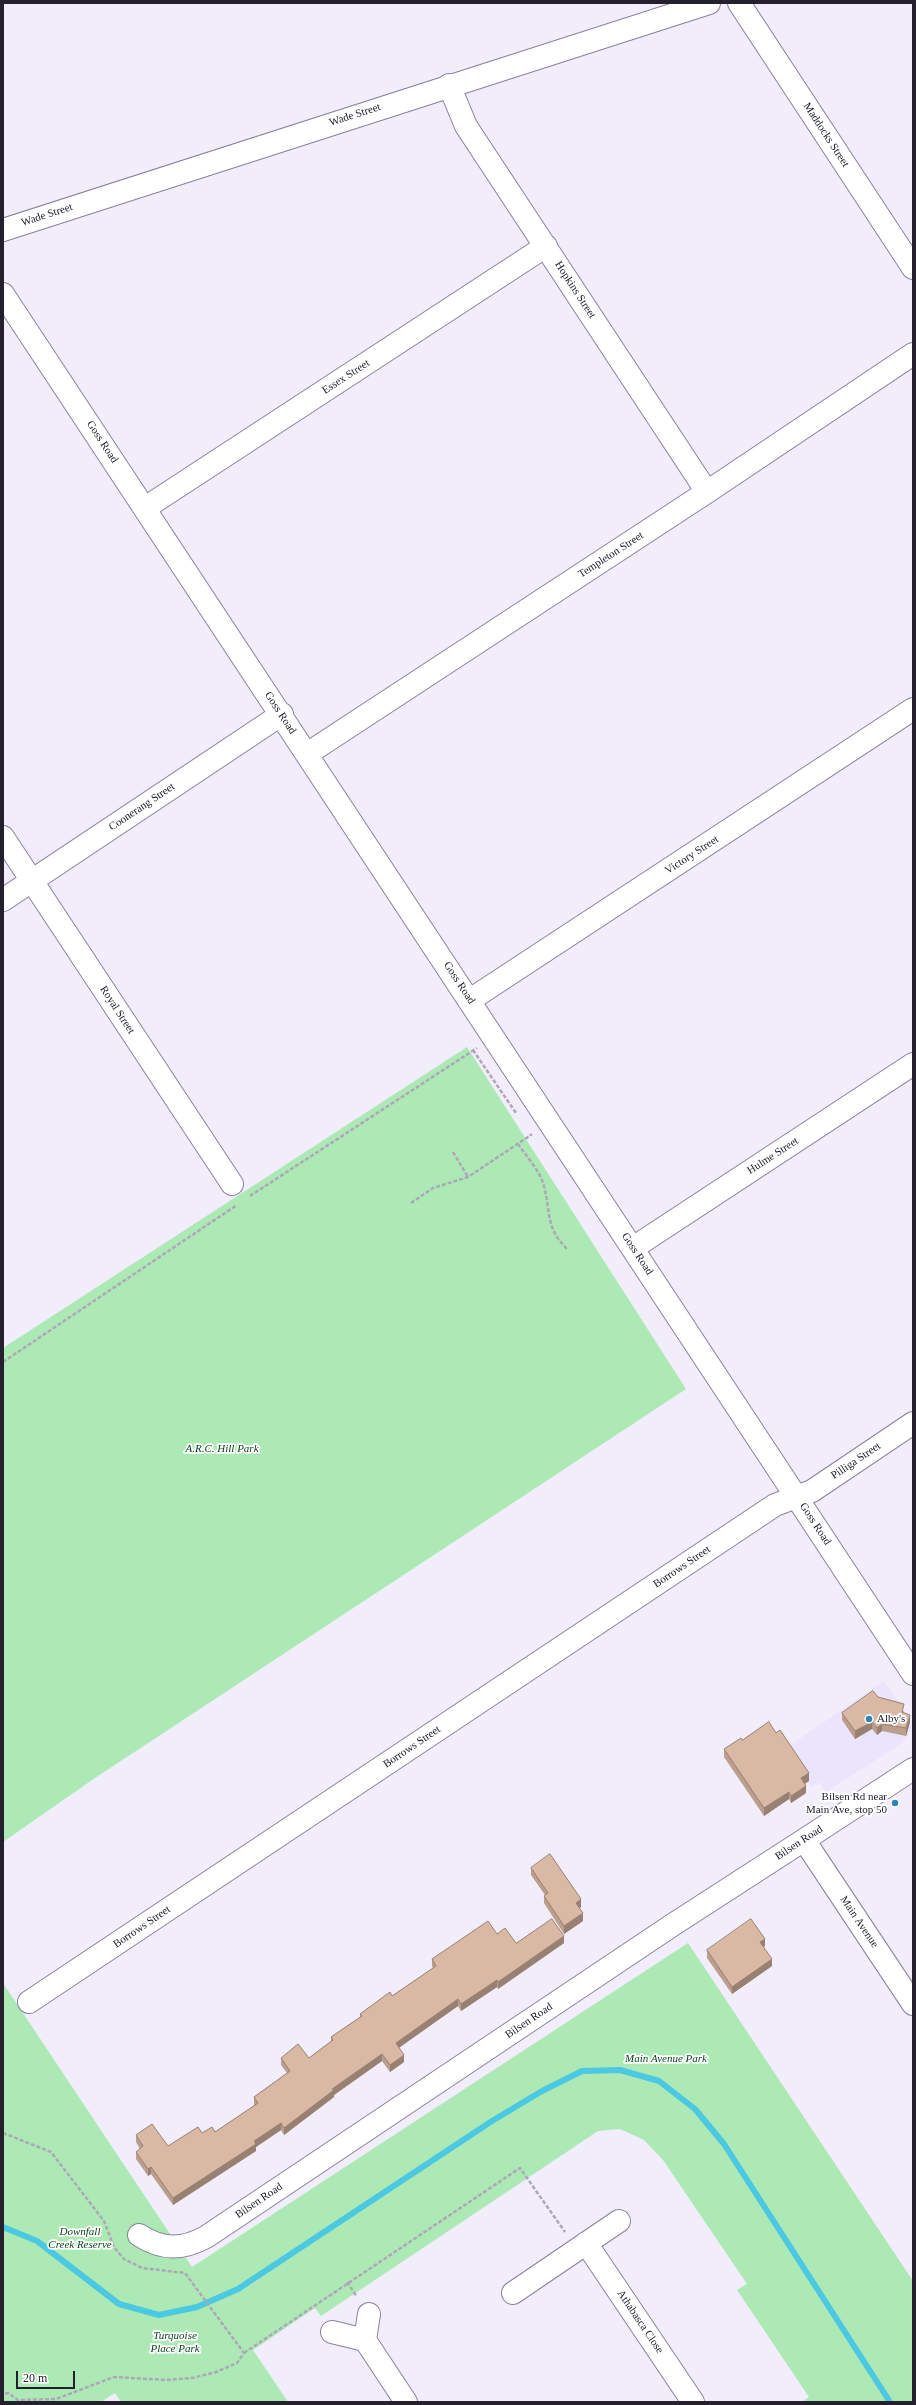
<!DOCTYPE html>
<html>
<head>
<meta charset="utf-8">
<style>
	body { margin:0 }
	#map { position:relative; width:916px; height:2405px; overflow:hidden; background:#f1edfb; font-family:Georgia,serif }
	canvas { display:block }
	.frame { position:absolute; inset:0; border:4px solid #24202d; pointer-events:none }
	.scale { position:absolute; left:16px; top:2371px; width:59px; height:18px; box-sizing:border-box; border:2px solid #24202d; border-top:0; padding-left:5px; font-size:12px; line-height:14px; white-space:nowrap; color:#24202d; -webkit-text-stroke:3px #fff; paint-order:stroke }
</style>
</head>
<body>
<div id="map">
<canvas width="916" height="2405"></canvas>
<div class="frame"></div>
<div class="scale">20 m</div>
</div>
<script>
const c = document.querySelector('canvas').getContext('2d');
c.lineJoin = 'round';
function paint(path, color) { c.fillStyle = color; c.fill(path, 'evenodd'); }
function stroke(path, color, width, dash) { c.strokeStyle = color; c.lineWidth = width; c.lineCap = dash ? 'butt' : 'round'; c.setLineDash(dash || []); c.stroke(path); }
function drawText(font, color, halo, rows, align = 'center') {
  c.font = font + ' Georgia,serif'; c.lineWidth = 3.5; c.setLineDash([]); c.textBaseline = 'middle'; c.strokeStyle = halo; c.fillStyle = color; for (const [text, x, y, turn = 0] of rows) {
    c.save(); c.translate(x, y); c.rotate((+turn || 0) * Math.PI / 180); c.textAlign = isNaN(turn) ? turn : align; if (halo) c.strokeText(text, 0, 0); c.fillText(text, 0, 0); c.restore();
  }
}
const built = new Path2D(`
	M884,1681L908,1717L911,1727L908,1736L899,1745L826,1792L819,1782L812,1787L786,1748Z`);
const green = new Path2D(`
	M467,1047L686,1389L95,1778L3,1842V1348Z
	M688,1943L913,2281V2402H802L809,2397L737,2290L747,2284L663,2160L644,2140L620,2129L598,2131L321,2316L315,2308L253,2350L288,2402H121L115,2393L101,2402H3V1983L192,2267Z`);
const stream = new Path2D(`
	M3,2227L37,2241L119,2304L159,2315L197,2307L238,2289L492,2121L542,2091L582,2071L620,2070L659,2081L695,2109L724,2144L890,2402`);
const path = new Path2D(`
	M473,1050L516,1113
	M518,1144C527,1157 540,1171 544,1186C551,1213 545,1227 567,1249
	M453,1152L468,1177
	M250,1196L477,1048
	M411,1203L433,1188L468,1177L531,1135L530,1134
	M3,1362L237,1205
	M3,2133L51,2152L104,2221L114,2247L124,2259L142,2268L185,2273L244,2353L237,2363L216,2372L192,2378L166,2380L114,2377L56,2399L18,2400L8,2393L3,2394
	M347,2282L357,2297
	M244,2353L520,2168L565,2232`);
const minor = new Path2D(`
	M739,3L913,268
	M449,85L466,126L707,492
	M3,230L709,3
	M145,508L546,246
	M307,754L707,492L913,354
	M3,837L232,1184
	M470,1000L913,709
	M633,1248L913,1064
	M29,2002L775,1505L812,1491L913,1423
	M139,2235C162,2250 182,2250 206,2237L674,1924L804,1840
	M586,2243L693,2402
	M513,2293L619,2221
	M332,2332L365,2340L369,2314
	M365,2340L406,2402`);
const tertiary = new Path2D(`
	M3,294L913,1674
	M3,900L282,714
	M913,1769L804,1840L913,2004`);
const wall = new Path2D(`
	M904,1711L903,1713L910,1722L906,1736L882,1731L877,1735L872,1729L855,1739L842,1720V1713Z
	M742,1740L809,1781L805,1784L806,1793L791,1803L789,1799L764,1816L724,1757V1749Z
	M531,1868L581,1907L579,1908L583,1921L564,1934L544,1903V1896L545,1895L531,1875Z
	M497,1934L516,1943H564L498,1989L497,1987L461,2011L458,2006L399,2047L404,2062L390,2072L382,2061L334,2095V2097L284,2135L281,2130L256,2147V2151L173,2205L151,2174L148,2176L136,2159V2152L140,2149L136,2142V2135L168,2146L202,2133L215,2132L254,2106V2097L287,2073L281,2065V2058H309L331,2041V2037L360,2017V2014L392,1996L433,1968L432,1966V1959Z
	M765,1946L763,1947L772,1966L732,1994L707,1958V1950Z`);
const shadedWall = new Path2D(`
	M910,1715V1722L906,1736V1728Z
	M872,1722V1729L855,1739V1731Z
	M882,1724V1731L877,1735V1728Z
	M809,1773V1781L801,1786V1778Z
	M806,1786V1793L791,1803V1796Z
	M789,1792V1799L764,1816V1808Z
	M581,1899V1907L576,1910V1903Z
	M583,1913V1921L564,1934V1926Z
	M564,1936V1943L498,1989V1982Z
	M765,1939V1946L760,1949V1942Z
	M772,1959V1966L732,1994V1987Z
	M497,1980V1987L461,2011V2004Z
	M458,1999V2006L396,2050V2043Z
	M382,2054V2061L334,2095V2097L284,2135V2128L332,2089Z
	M404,2055V2062L390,2072V2065Z
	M281,2123V2130L256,2147V2151L173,2205V2198Z
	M151,2167V2174L148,2176V2169Z`);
const building = new Path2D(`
	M873,1691L878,1697L904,1704L902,1712L910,1715L906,1728L882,1724L877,1728L872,1722L855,1731L842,1713Z
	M769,1722L776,1733L780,1730L809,1773L801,1778L806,1786L791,1796L789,1792L764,1808L724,1749L741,1738L742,1740Z
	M550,1854L581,1899L576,1903L583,1913L564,1926L544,1896L548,1893L531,1868Z
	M552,1919L564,1936L498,1982L497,1980L461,2004L458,1999L396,2043L404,2055L390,2065L382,2054L332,2089L334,2090L284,2128L281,2123L254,2141L256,2144L173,2198L151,2167L148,2169L136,2152L143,2146L136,2135L152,2124L168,2146L198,2127L202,2133L212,2127L215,2132L258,2103L254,2097L290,2071L281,2058L298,2044L309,2058L333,2040L331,2037L362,2016L360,2014L390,1992L392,1996L436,1966L432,1959L488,1921L497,1934L505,1928L516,1943Z
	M751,1919L765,1939L760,1942L772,1959L732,1987L707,1950Z`);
const markers = [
	[869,1719,4,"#2f86b5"],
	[895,1803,4,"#2f86b5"]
];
const streetNames = [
	["Wade Street",355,115,-18],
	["Maddocks Street",826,135,57],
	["Wade Street",47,215,-18],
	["Hopkins Street",575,290,57],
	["Essex Street",346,377,-33],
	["Goss Road",102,442,57],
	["Templeton Street",611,555,-33],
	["Goss Road",280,713,57],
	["Coonerang Street",142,807,-34],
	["Victory Street",692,855,-33],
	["Goss Road",459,983,57],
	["Royal Street",117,1010,57],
	["Hulme Street",773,1156,-33],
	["Goss Road",637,1254,57],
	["Pilliga Street",856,1461,-34],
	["Goss Road",815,1524,57],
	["Borrows Street",682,1567,-34],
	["Borrows Street",412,1747,-34],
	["Bilsen Road",799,1843,-33],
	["Main Avenue",859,1922,56],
	["Borrows Street",142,1927,-34],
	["Bilsen Road",529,2021,-34],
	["Bilsen Road",259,2201,-34],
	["Athabasca Close",640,2322,56]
];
const parkNames = [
	["A.R.C. Hill Park",222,1449],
	["Main Avenue Park",666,2059],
	["Downfall",80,2232],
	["Creek Reserve",80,2245],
	["Turquoise",175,2336],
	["Place Park",175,2349]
];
const poiNames = [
	["Alby's",877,1719],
	["Bilsen Rd near",887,1797,"right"],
	["Main Ave, stop 50",887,1810,"right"]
];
paint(built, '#ebe4fd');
paint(green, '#ade9b5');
stroke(stream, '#4bc8e2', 6);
stroke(minor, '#89809e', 24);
stroke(tertiary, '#89809e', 24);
stroke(path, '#aca8b5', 2.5, [4, 2]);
stroke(minor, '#fff', 22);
stroke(tertiary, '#fff', 22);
paint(wall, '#bb9e8d');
paint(shadedWall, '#988173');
paint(building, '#d9b8a4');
stroke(building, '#988173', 1);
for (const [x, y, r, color] of markers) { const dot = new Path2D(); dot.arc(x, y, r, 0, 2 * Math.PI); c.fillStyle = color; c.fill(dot); stroke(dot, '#fff', 1.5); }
drawText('11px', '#24202d', '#fff', streetNames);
drawText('italic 11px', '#033d16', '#fff', parkNames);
drawText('11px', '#24202d', '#fff', poiNames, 'left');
</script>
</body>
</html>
